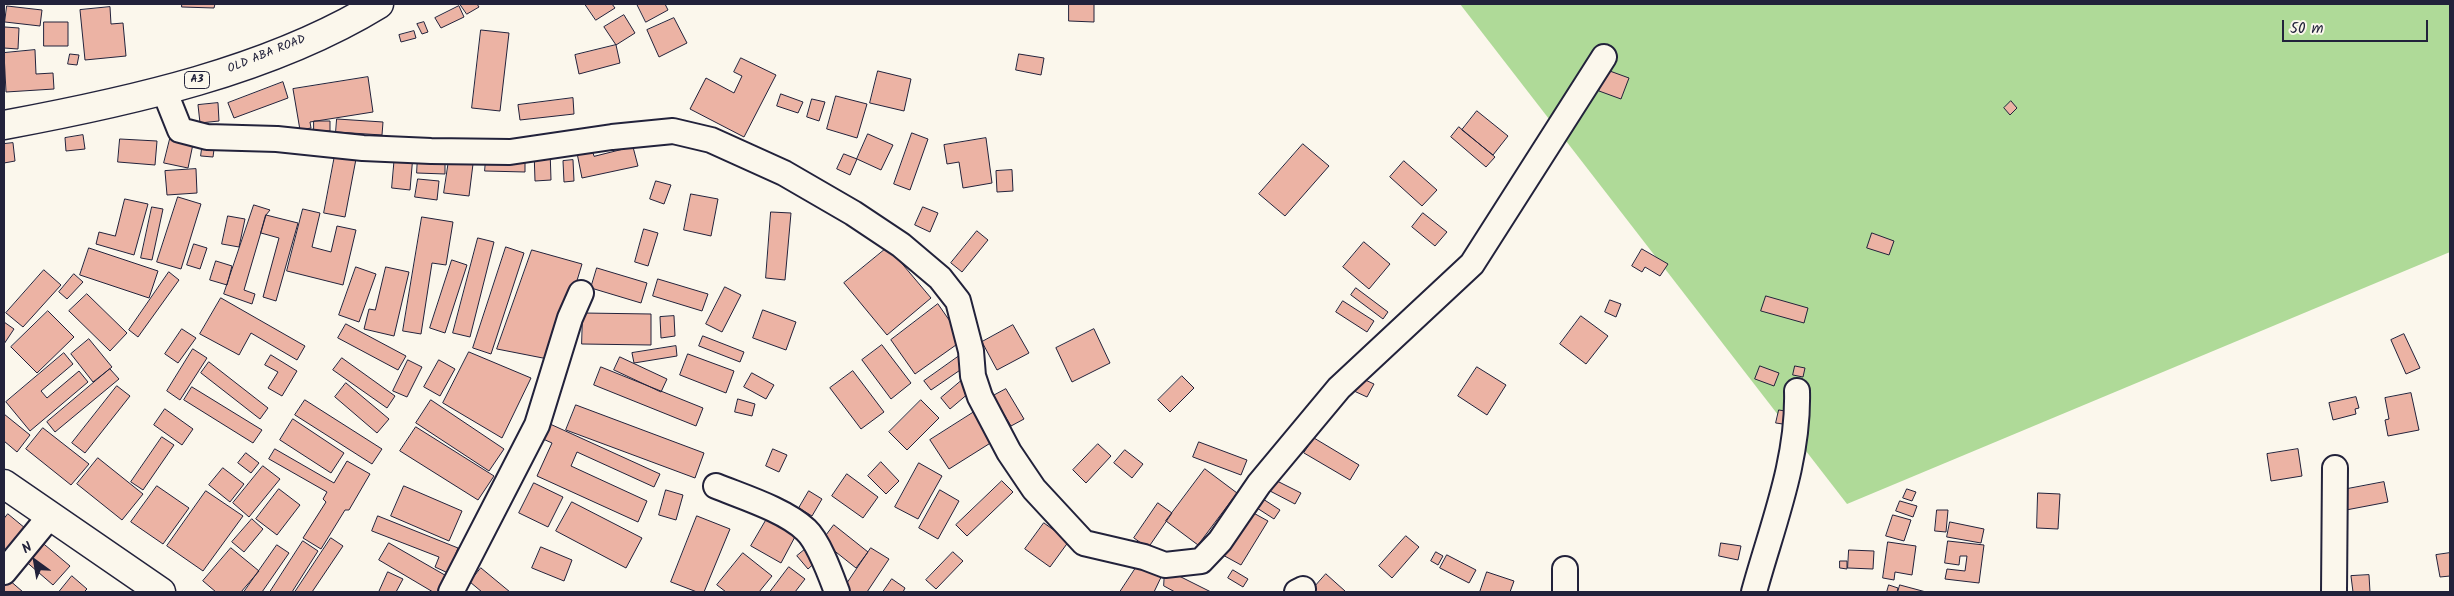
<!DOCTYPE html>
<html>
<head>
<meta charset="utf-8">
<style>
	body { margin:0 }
	#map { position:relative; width:2454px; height:596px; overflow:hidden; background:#fbf7ec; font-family:Kalam,sans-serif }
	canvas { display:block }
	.frame { position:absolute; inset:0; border:5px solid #22223b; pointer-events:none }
	.north { position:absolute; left:10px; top:536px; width:50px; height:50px; -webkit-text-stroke:4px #fbf7ec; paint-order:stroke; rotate:328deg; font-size:14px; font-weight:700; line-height:20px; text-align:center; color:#22223b }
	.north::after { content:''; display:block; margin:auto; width:18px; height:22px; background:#22223b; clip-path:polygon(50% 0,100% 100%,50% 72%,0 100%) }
	.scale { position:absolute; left:2282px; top:20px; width:146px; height:22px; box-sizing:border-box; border:2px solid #22223b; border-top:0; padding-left:6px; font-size:15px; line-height:18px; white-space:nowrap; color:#22223b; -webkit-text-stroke:4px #fbf7ec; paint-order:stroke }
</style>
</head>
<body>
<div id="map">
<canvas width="2454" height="596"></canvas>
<div class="frame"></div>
<div class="north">N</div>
<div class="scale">50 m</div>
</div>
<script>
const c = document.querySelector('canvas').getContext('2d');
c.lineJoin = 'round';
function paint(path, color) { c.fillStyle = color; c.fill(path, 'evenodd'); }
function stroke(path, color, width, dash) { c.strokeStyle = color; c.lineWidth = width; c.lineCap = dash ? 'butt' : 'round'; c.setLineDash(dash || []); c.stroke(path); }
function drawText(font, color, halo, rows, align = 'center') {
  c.font = font + ' Kalam,sans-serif'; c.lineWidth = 4; c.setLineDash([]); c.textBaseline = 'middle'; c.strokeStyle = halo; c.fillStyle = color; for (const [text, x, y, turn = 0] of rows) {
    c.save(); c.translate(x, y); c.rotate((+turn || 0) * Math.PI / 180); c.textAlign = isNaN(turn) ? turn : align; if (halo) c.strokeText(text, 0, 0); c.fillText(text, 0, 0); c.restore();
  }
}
const green = new Path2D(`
	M1460,4H2450V252L1847,504Z`);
const building = new Path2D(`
	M182,4H215L214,8L182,7Z
	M460,4H477L479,7L467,14Z
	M585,4H612L615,8L596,20Z
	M637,4H665L668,10L646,22Z
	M1069,4H1094V22L1069,21Z
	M7,6L42,10L40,26L5,22Z
	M459,6L464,17L441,28L435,18Z
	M110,7L111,24L123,23L126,56L85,60L80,10Z
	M624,15L635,33L616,45L604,27Z
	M674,18L687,43L659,57L647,30Z
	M44,22H68V46H44Z
	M424,22L428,32L422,34L417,24Z
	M5,27L19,28L18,49L4,48Z
	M481,30L509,33L500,111L472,108Z
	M414,31L416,38L401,42L399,35Z
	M616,45L620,63L579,74L575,55Z
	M35,50L36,74L53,73L54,89L6,92L4,53Z
	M70,54L79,55L77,65L68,64Z
	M1019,54L1044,58L1041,75L1016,70Z
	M741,58L776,75L744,137L690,109L706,78L734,93L742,76L734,72Z
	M1607,70L1629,78L1621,99L1599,91Z
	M878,71L911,79L904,111L870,103Z
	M368,77L373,112L310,122L311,128L300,130L293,89Z
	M283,82L288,98L234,118L228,103Z
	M781,94L803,102L798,113L777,106Z
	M836,96L867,104L857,138L827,129Z
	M573,98L574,114L520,120L518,105Z
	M812,99L825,102L819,121L807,117Z
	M2011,101L2017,108L2010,115L2004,108Z
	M218,103L219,121L200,123L198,105Z
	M1477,111L1508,136L1493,155L1462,130Z
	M337,119L383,122L382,135L336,132Z
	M314,121H330V131H314Z
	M1459,127L1495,157L1486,167L1451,137Z
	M912,133L928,139L910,190L894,184Z
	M868,134L893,145L881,170L857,159Z
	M83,135L85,149L66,151L65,138Z
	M986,138L992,183L963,188L959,162L947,164L944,145Z
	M120,139L157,141L155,165L118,162Z
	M170,139L193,144L188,168L164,163Z
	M203,141L215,142L213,157L201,156Z
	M13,143L15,161L4,163V144Z
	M1303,144L1329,166L1285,216L1259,194Z
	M633,147L638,166L582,178L577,153L592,150L594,156Z
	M550,149L551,180L535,181L534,150Z
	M450,153L474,156L469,196L444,193Z
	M395,154L413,155L410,190L392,188Z
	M844,154L857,159L850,175L837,169Z
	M335,155L356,159L345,217L324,213Z
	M418,155L445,156V174L417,173Z
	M486,159L525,161V172L485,171Z
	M573,160L574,181L564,182L563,161Z
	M1404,161L1437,190L1422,206L1390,177Z
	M196,169L197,193L167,195L165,171Z
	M1012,170L1013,191L997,192L996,171Z
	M418,179L439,181L437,200L415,197Z
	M656,181L671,185L664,204L650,199Z
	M691,194L718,199L711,236L684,230Z
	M178,197L201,204L181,269L157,262Z
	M125,199L148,204L134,255L96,244L99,232L115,236Z
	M254,205L270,210L266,215L244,290L255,294L252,304L224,294Z
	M152,207L163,209L152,260L141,258Z
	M923,207L938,213L930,232L915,225Z
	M303,209L320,213L312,247L331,252L337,226L356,230L343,285L287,271Z
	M771,212L791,213L785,280L766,278Z
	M1423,213L1447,232L1435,246L1412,227Z
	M266,215L298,223L276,301L263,297L279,238L261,233Z
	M228,216L245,219L239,247L222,244Z
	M422,217L453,222L446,265L432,263L421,334L403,331Z
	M644,229L658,233L648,266L635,262Z
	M977,231L988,240L962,272L951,263Z
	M1872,233L1894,241L1889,255L1867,248Z
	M478,238L494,242L470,337L453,333Z
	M1364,242L1390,264L1369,289L1343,267Z
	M194,244L207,248L200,269L187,265Z
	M506,247L524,253L491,354L473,348Z
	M888,247L931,298L887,335L844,283Z
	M89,248L158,271L149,298L80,275Z
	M1642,249L1668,264L1660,276L1645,267L1642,272L1632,266Z
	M532,250L582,264L553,360L497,349Z
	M452,260L467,265L445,333L430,328Z
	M216,261L232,266L227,285L210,280Z
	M356,267L376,274L359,322L339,315Z
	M386,267L409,272L394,336L364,329L369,309L375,310Z
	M597,268L647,283L641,303L591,288Z
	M44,270L61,285L23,327L6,313Z
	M169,272L179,280L138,337L129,330Z
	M74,274L83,282L67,299L59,292Z
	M658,279L708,294L702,311L653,296Z
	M725,287L741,295L722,332L706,324Z
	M1356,288L1388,312L1383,319L1351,295Z
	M87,294L127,333L110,351L69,311Z
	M1766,296L1808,308L1804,323L1761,311Z
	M221,298L305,346L297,360L251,333L239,355L200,334Z
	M1610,300L1621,304L1616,317L1605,312Z
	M1343,301L1374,321L1367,332L1336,312Z
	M938,304L963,340L915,374L891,340Z
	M763,310L796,322L786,350L753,338Z
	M48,311L74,337L37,373L11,347Z
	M583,313L651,314V345L582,344Z
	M674,316L675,336L661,338L660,317Z
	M1581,316L1608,336L1586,364L1560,344Z
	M4,322L14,329L4,344Z
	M346,324L406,356L398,370L338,338Z
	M1013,325L1029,353L997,370L982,342Z
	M182,329L196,338L178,363L165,354Z
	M1094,329L1110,363L1072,382L1056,348Z
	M2404,334L2420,368L2406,374L2391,340Z
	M703,336L744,352L740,362L699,346Z
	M89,339L112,367L93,382L71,354Z
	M882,345L911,383L891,399L862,360Z
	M676,346L677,356L634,363L632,353Z
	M193,349L207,358L180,400L167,391Z
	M469,352L531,378L502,438L443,403Z
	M64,353L73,364L41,391L47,398L79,371L88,382L30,431L6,402Z
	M688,354L734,371L726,393L680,375Z
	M962,354L969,364L931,390L924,381Z
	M271,355L297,371L282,396L268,388L278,372L265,365Z
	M620,357L667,379L661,392L614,370Z
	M342,358L395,396L387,408L333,370Z
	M408,360L422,367L407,397L393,391Z
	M439,360L455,369L440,396L424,387Z
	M209,362L268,408L260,419L201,373Z
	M1760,366L1779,373L1774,386L1755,379Z
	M1795,366L1805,368L1803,377L1793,375Z
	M601,367L703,408L696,426L594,385Z
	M1477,367L1506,385L1487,415L1458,396Z
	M110,369L119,379L55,432L47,422Z
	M853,371L884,412L861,429L830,388Z
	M752,373L774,385L766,399L744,387Z
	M967,376L976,387L950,409L941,398Z
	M1182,376L1194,388L1170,412L1158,400Z
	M1361,378L1374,384L1367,397L1354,391Z
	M346,383L389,419L377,433L335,397Z
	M117,386L130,396L85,453L72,443Z
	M192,387L262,430L253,443L184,400Z
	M1006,389L1024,419L1011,426L993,396Z
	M2411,393L2419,430L2388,436L2385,420L2389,419L2385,398Z
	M2356,397L2359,408L2355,409L2356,414L2333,420L2329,403Z
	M738,399L755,404L752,416L735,412Z
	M305,400L382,449L372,464L295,415Z
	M431,400L504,449L489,471L416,423Z
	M921,400L939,418L907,450L889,432Z
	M576,405L704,453L695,478L566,430Z
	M982,407L1000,437L949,469L930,440Z
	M165,409L193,429L182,445L154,425Z
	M1779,410L1791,412L1789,425L1776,423Z
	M4,414L30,435L17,452L4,441Z
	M293,419L344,453L331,473L280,440Z
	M550,424L660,474L654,487L577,452L571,466L647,501L638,522L537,476L552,443L543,439Z
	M416,427L494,476L478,500L400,451Z
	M43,428L89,464L71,485L26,449Z
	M162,437L174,445L143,490L131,482Z
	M1314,438L1359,465L1350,480L1304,453Z
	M1199,442L1247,460L1241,475L1193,457Z
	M1098,444L1111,456L1086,483L1073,470Z
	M275,449L334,483L347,461L370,474L349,510H345L321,549L303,538L326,502L323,499L327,492L269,459Z
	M773,449L787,455L779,472L766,466Z
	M2298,449L2302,476L2271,481L2267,454Z
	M1125,450L1143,464L1132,478L1114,463Z
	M246,453L259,463L251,473L238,463Z
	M98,458L143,494L122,520L77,484Z
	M881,462L899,481L886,494L868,476Z
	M919,463L942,476L918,519L895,507Z
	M263,466L280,479L249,517L233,503Z
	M223,468L244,484L230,502L209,485Z
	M1205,469L1237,493L1198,545L1166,521Z
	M847,474L878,497L863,518L832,496Z
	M1275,480L1301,493L1295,504L1270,491Z
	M1002,481L1013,492L967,536L956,525Z
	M2384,482L2388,502L2346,510L2342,490Z
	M534,483L563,497L548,527L519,513Z
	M157,486L189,508L163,544L131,522Z
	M404,486L462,511L449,541L391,516Z
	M279,489L300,505L277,535L256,519Z
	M1907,489L1916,492L1912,501L1903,498Z
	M666,490L683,495L676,520L659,515Z
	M940,490L959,501L938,539L919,528Z
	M206,491L243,516L203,571L167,546Z
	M809,491L822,499L812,516L799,508Z
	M2038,493L2060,494L2058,529L2037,528Z
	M1263,499L1280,510L1274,519L1257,508Z
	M1900,501L1917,506L1913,517L1896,511Z
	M572,502L642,538L626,568L556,531Z
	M1158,503L1172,513L1148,548L1134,538Z
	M1248,510L1268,521L1241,565L1221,554Z
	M1937,510H1948L1946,532L1935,531Z
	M8,514L31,533L4,565V519Z
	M1893,515L1911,520L1904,541L1886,536Z
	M378,516L458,548L448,573L435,567L439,557L372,531Z
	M697,516L730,529L704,592H697L671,582Z
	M768,517L797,533L781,563L751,546Z
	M252,519L263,529L244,552L232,542Z
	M1950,522L1984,529L1981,543L1947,537Z
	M1044,523L1069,541L1050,567L1025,549Z
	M834,525L868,552L856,568L822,541Z
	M1406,536L1419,547L1392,578L1379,566Z
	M331,538L343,546L312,592H295Z
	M39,540L70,566L53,585L23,559Z
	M303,541L318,551L292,592H270Z
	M1948,541L1984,545L1979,583L1945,579L1947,569L1965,571L1967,556H1960L1959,565L1945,563Z
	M1888,542L1916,546L1912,575L1895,572L1894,580L1883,578Z
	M389,543L450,578L441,592H433L379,560Z
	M1721,543L1741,546L1738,560L1719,556Z
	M277,545L289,553L262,592H244Z
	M541,547L572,560L564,581L532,568Z
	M808,547L819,559L808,569L797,556Z
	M231,548L259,571L241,592H216L203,581Z
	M871,548L889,559L867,592H850L844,588Z
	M1849,550L1874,551L1873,569L1848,568Z
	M953,552L963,561L936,589L926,580Z
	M1436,552L1443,556L1438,565L1431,561Z
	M743,553L772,576L759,592H726L717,585Z
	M2450,553V576L2440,577L2436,555Z
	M1447,555L1476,570L1469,583L1440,568Z
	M1143,557L1164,571L1154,592H1120Z
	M1840,561H1847V569L1840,568Z
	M789,567L805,579L795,592H770Z
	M481,568L510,592H482L470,582Z
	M1165,569L1211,592H1175L1164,586Z
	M1233,570L1248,579L1243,587L1228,578Z
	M388,572L403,579L396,592H379Z
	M1487,572L1514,581L1510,592H1480Z
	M1326,574L1345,591V592H1310Z
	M2369,575L2370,592H2353L2351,576Z
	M72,576L87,589L84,592H59Z
	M8,579L23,592H4V584Z
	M892,579L905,588L903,592H883Z
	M1889,585L1898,588L1897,592H1887Z
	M1900,585L1926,592H1898Z`);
const minor = new Path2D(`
	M164,90L180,130L207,137L277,139L363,148L431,151L510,152L612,137L673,131L711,140L784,173L853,213L901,245L940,278L958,301L971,351L973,376L980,397L1009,452L1034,489L1084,543L1144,557L1165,565L1201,561L1220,541L1259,484L1339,388L1472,264L1604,57
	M716,486C743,497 785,510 806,530C819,542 831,576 837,592
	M4,572L50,516
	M451,592L537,425L570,318L581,293
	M1297,592L1303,589
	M1565,592V569
	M1754,592C1772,526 1799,461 1797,391
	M2334,592L2335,468`);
const major = new Path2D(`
	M4,125C128,102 270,71 379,4
	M4,484L161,592`);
const shields = [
	[197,80,25]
];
const shieldNames = [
	["A3",197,80]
];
const streetNames = [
	["OLD ABA ROAD",267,55,-22]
];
paint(green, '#afda98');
paint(building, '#ecb3a4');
stroke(building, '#22223b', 1);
stroke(minor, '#22223b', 28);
stroke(major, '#22223b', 31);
stroke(minor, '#fbf7ec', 24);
stroke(major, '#fbf7ec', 28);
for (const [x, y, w] of shields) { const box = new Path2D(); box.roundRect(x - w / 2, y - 8.5, w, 17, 4); c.fillStyle = '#fbf7ec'; c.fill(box); stroke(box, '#22223b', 1); }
drawText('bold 11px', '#22223b', null, shieldNames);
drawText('12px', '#22223b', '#fbf7ec', streetNames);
</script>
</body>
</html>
